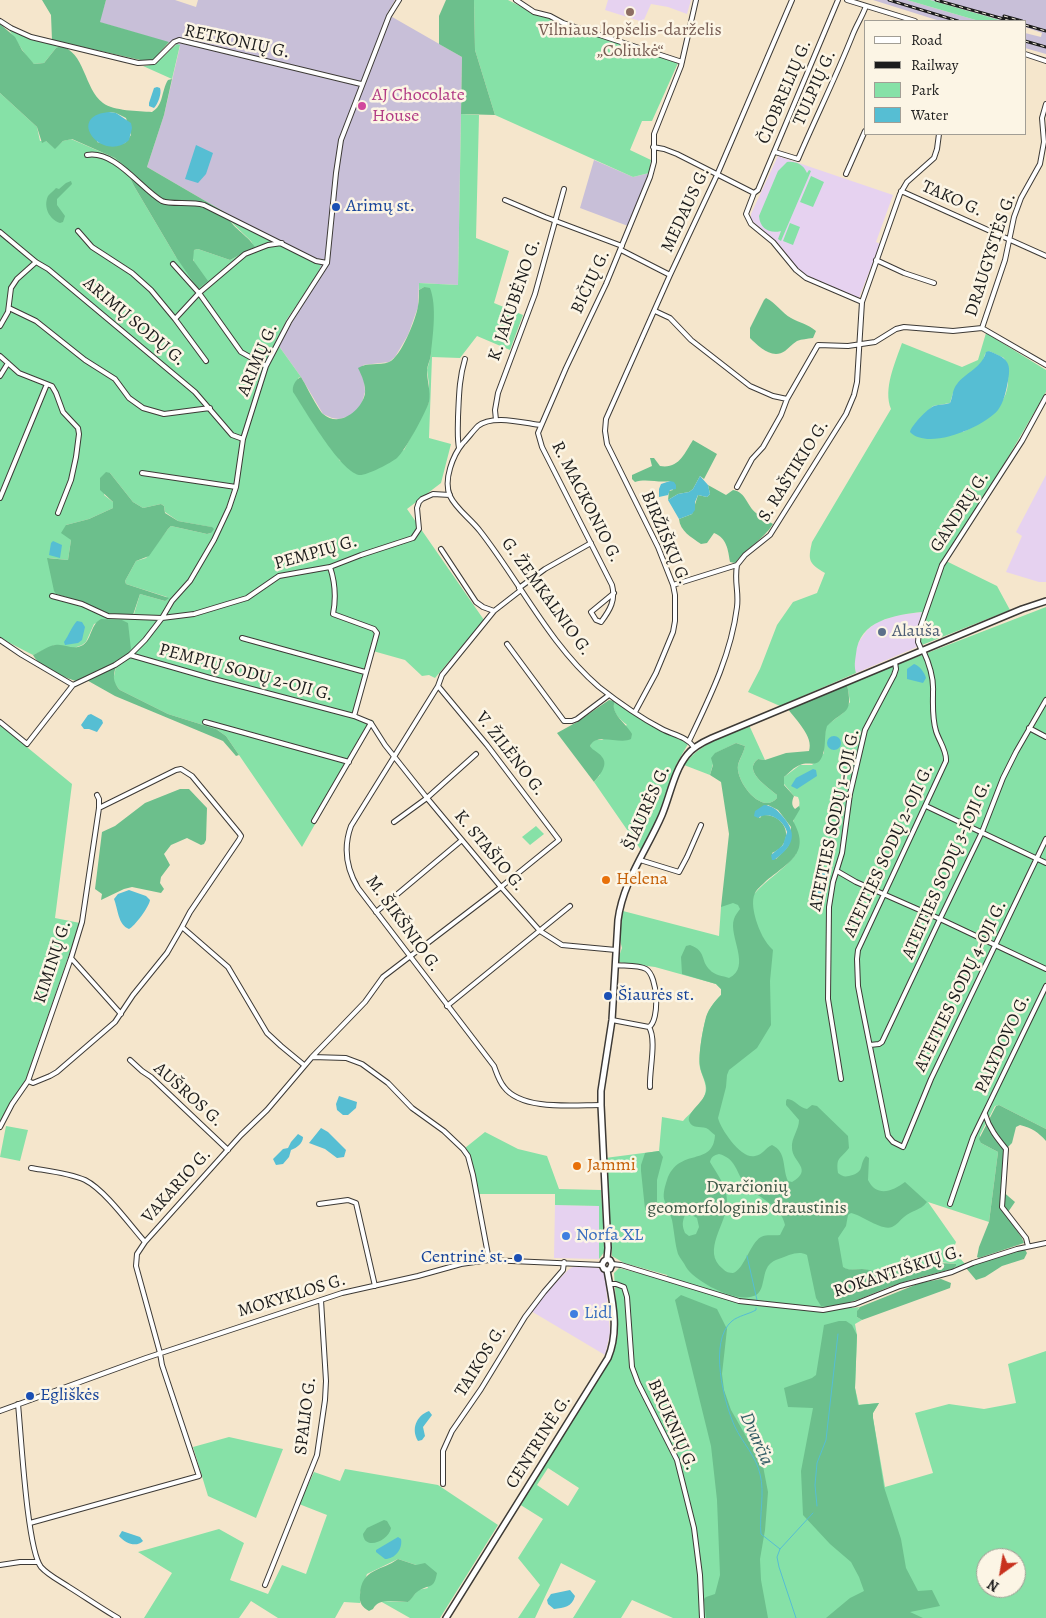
<!DOCTYPE html>
<html>
<head>
<meta charset="utf-8">
<style>
	body { margin:0 }
	#map { position:relative; width:1046px; height:1618px; overflow:hidden; background:#f5e6cc; font-family:Alegreya,serif }
	canvas { display:block }
	.legend { position:absolute; left:864px; top:20px; width:162px; height:115px; box-sizing:border-box; background:#fcf5e5; border:1px solid #a29e95; margin:0; padding:6px 9px; list-style:none; font-size:15px; color:#1c1c1c }
	.legend li { display:flex; align-items:center; gap:10px; height:25px }
	.legend b { width:25px; border:1px solid #a29e95 }
	.north { position:absolute; left:976px; top:1548px; width:50px; height:50px; box-sizing:border-box; background:#fcf5e5; border:1px solid #a29e95; border-radius:50%; rotate:212deg; font-size:14px; font-weight:700; line-height:20px; text-align:center; color:#1c1c1c }
	.north::after { content:''; display:block; margin:auto; width:18px; height:22px; background:#c8321e; clip-path:polygon(50% 0,100% 100%,50% 72%,0 100%) }
</style>
</head>
<body>
<div id="map">
<canvas width="1046" height="1618"></canvas>
<ul class="legend">
<li><b style="height:6px;background:#fff"></b>Road</li>
<li><b style="height:6px;background:#1c1c1c"></b>Railway</li>
<li><b style="height:14px;background:#86e1a7"></b>Park</li>
<li><b style="height:14px;background:#56bed3"></b>Water</li>
</ul>
<div class="north">N</div>
</div>
<script>
const c = document.querySelector('canvas').getContext('2d');
c.lineJoin = 'round';
function paint(path, color) { c.fillStyle = color; c.fill(path, 'evenodd'); }
function stroke(path, color, width, dash) { c.strokeStyle = color; c.lineWidth = width; c.lineCap = dash ? 'butt' : 'round'; c.setLineDash(dash || []); c.stroke(path); }
function drawText(font, color, halo, rows, align = 'center') {
  c.font = font + ' Alegreya,serif'; c.lineWidth = 5; c.setLineDash([]); c.textBaseline = 'middle'; c.strokeStyle = halo; c.fillStyle = color; for (const [text, x, y, turn = 0] of rows) {
    c.save(); c.translate(x, y); c.rotate((+turn || 0) * Math.PI / 180); c.textAlign = isNaN(turn) ? turn : align; if (halo) c.strokeText(text, 0, 0); c.fillText(text, 0, 0); c.restore();
  }
}
const built = new Path2D(`
	M608,0H691L687,14L668,7L651,4L643,22L605,10Z
	M778,156L893,195L876,242L880,244L859,298L806,275L796,267L778,243L751,220V214Z
	M1046,475V582H1039L1006,572L1022,536L1016,532Z
	M922,612L916,637L917,647L856,673L854,667L856,646L867,630L877,622L898,615Z
	M555,1205L599,1206V1259L554,1258Z
	M573,1267H595L604,1270L605,1273L610,1333L605,1355L531,1311L542,1297L569,1269Z`);
const industrial = new Path2D(`
	M106,0H175L196,7L198,0H395L387,14L462,57L458,285L419,283L418,307L408,335L395,357L389,362L363,365L365,392L362,403L357,411L350,416L339,419L332,418L323,414L301,377L276,342L287,319L312,284L228,219L226,213L147,167L164,115L180,46L99,22Z
	M873,0H907L979,21H940Z
	M930,0H1046V54L1025,48V33L1041,37L1042,33L1025,27V21H1003Z
	M594,160L633,177L649,173L628,226L580,208Z`);
const green = new Path2D(`
	M474,0H508L536,14L549,17L565,25L678,63L652,121H642L630,150L651,160L649,173L633,177L495,115L475,50Z
	M907,0H930L1003,21H979Z
	M9,30L34,40L60,46L56,48L44,63L34,64L29,60Z
	M177,44L180,45L172,79L143,66C160,65 165,53 177,44Z
	M0,93L37,127L40,141H46L55,148L63,141L71,139L115,158L124,166L134,186L176,257L195,265L192,256L194,250L198,249L230,260L254,247L251,241L228,219L321,265L317,276L287,319L276,342L301,377L298,378L340,461L404,450L429,402V384L427,370L431,355L424,287L419,290V283L458,285L461,114L479,115L476,238L509,251L494,303L523,315L510,350L477,336L460,358L432,357L429,438L451,444L441,483L407,509L484,620L435,678L429,675L422,676L405,660L373,651L356,715L374,721L302,847L226,736L216,729L168,714L120,690L114,683V676L117,662L129,653L122,620H105L94,624L86,642L82,645L74,648L55,645L33,655L0,638ZM110,473L133,502L143,508L161,504L164,506L165,512L178,521L211,527V533L207,534L171,526L168,529L146,558L136,561L125,581L126,584L167,597L165,601L140,594L134,614L105,613L83,602L56,594L49,558L68,560L71,540L66,525L89,519L113,508V502L104,495Z
	M787,162C796,161 803,164 807,173L809,170L811,171L781,241L778,239L781,231C770,234 760,229 759,216L778,171Z
	M811,176L824,182L813,207L800,202Z
	M790,223L800,227L793,245L783,241Z
	M986,333L1046,370V392L1006,461L944,560L997,586L1010,610L917,647L916,637L922,612C895,615 859,620 856,654C855,661 854,666 856,673L780,706L748,692L760,669L777,625L793,602L817,593L825,573C808,563 808,560 812,542L891,409C883,389 895,363 902,343L962,367L978,360ZM989,351L1004,358C1018,396 995,417 963,432L924,415L933,406L950,403L953,393L983,361L985,354Z
	M1046,607V1129L999,1105L995,1106L980,1135L981,1143L998,1152L989,1222L928,1202L956,1242L953,1250L965,1264L955,1268L956,1264L940,1262L908,1270L883,1273L862,1269L850,1270L843,1268L852,1308L860,1307L858,1309L857,1317L862,1320L855,1324L857,1335L855,1388L859,1405L879,1403L873,1413V1418L885,1487L933,1473L915,1413L949,1404L984,1409L1016,1403L1008,1364L1046,1351V1618H673L632,1600L621,1618H573L596,1581L561,1563L535,1618H518L540,1585L518,1558L543,1519L519,1504L614,1352L618,1334L614,1273L619,1268L669,1281L667,1275L624,1263L612,1256L605,1158L659,1151L662,1117L683,1121C690,1112 702,1106 705,1094C708,1085 702,1077 700,1068C698,1056 703,1024 708,1013C711,1006 716,1000 721,995V989L716,984L655,967L617,962L622,948L619,936L623,911L719,936L721,907L727,891L754,894C767,879 784,870 796,854C795,844 791,828 794,818C797,810 802,806 798,797L794,796L784,784V777L800,765H812L824,753V741L826,726L843,713L850,702L847,684ZM827,872V884L824,902L818,905L816,903L818,889V878ZM548,1468L579,1488L568,1506L537,1485ZM986,1558H1016V1588H986Z
	M615,701L683,740L688,744L677,763L656,822L641,850L594,782L600,775L590,746L591,743L595,740H602L627,725C620,719 610,711 615,701Z
	M0,725L72,784L55,918L80,923L26,1079L0,1123Z
	M749,725L765,760L758,759C742,771 768,787 777,795V798C762,816 735,781 738,765C739,761 744,751 745,746L736,743L716,753L710,775L684,765C700,743 726,736 749,725Z
	M536,826L544,834L530,845L522,837Z
	M6,1126L28,1130L20,1161L0,1157Z
	M485,1132L518,1149L547,1156L559,1189L601,1190L605,1251L599,1259V1206L555,1205V1194H479L472,1164L465,1148Z
	M229,1437L283,1449L256,1518L208,1496L193,1447Z
	M345,1469L438,1485L498,1525L440,1618H410L380,1601L408,1602L418,1590L428,1588L416,1565L398,1559L367,1574L360,1593V1603L344,1602L335,1618H278L251,1601L239,1618H144L172,1573L138,1552L219,1529L244,1543L230,1580L268,1594L282,1565L306,1574L327,1515L299,1504L314,1472L340,1481Z`);
const forest = new Path2D(`
	M42,0H106L100,22L169,42L154,59L149,62L52,40L51,15Z
	M446,0H474L475,50L495,115L461,114L462,57L439,44V16Z
	M0,24L15,37L22,50L34,64L44,63L56,48L60,46C85,51 84,89 103,103C114,111 138,111 152,112C164,105 161,91 168,80L172,79L164,115L147,167L226,213C231,228 247,234 255,247L230,260L198,249L194,250L193,260L208,281L198,289L176,257L134,186L124,166L115,158L72,139L63,141L55,149L46,141L42,143L37,127L0,93ZM109,112L116,113L126,118L131,135L125,143L111,146L97,142Z
	M71,181L72,184L57,199V205L65,216L63,222L60,223C49,219 43,207 48,196C50,193 54,191 56,188L59,189L66,183Z
	M424,287L430,288C437,306 433,334 431,353C431,359 427,365 427,371C427,381 431,391 429,402C426,412 405,451 397,458C391,463 366,476 359,475C340,471 305,410 293,392C292,386 295,380 301,377C306,385 317,408 323,414C339,428 361,411 365,394C366,385 362,376 358,368C367,362 379,366 389,362C401,357 416,319 418,306C419,301 419,295 419,290Z
	M766,298C776,303 782,313 791,318C800,323 808,324 816,331L813,338C807,339 802,339 797,341C792,344 789,348 785,351C772,360 758,346 750,338V328L764,300Z
	M693,440L717,454L704,479L700,476L693,489L689,492L678,494L668,500L669,491L673,490L670,481C658,483 646,478 635,482L632,479V475L652,466L650,458H654L660,466C679,469 684,454 693,440Z
	M106,472L110,473L133,502L143,508L161,504L164,506L165,513L178,521L212,527L214,529L211,533L207,534L171,526L168,529L149,556L136,561L125,581L126,584L169,598L165,601L140,594L133,615L105,613L83,602L56,594L54,591L47,558L68,560L71,540L61,533L66,525L89,519L113,508V502L100,490V478Z
	M708,485L726,495L733,490C746,492 747,506 756,513C761,517 767,521 773,524C763,540 746,548 735,563L730,562C728,550 727,538 714,533L707,543L701,544C691,537 680,531 679,519L692,514L698,495L707,497L710,494Z
	M101,619L122,620L128,623L131,649L129,653L117,662C114,674 111,680 120,690L168,714L216,729L226,736L239,755L236,756L223,741L115,696L83,678L76,681C63,677 40,668 33,655C40,652 48,646 55,645C64,643 73,651 83,645C92,639 90,625 101,619Z
	M847,684C853,715 846,708 827,726C824,735 826,746 823,754C818,770 810,760 800,765C794,767 789,773 784,777V785L794,796C792,801 791,805 795,809L799,806L800,809L793,821C812,854 787,863 765,882C762,885 757,889 755,893C751,901 754,913 756,920C759,930 765,943 773,950L770,981L771,1025L757,1048L729,1070L727,1075L726,1087L718,1118C721,1130 742,1160 755,1156C763,1155 765,1148 772,1145C787,1152 782,1168 788,1181L792,1182C814,1169 792,1162 792,1148C791,1138 799,1130 799,1120L786,1105V1101L787,1099C795,1099 799,1108 807,1109L812,1105L817,1106L848,1136L849,1148C840,1160 836,1156 838,1173C842,1176 844,1177 849,1176C866,1172 858,1166 866,1156L869,1158L868,1180C877,1198 893,1191 905,1182L927,1202C920,1211 912,1210 904,1217C900,1220 897,1225 892,1227C881,1231 862,1215 851,1213L848,1215L846,1226L838,1238L843,1267C849,1271 855,1269 862,1269C870,1269 877,1273 885,1273C909,1271 932,1260 956,1264V1266L953,1269C932,1274 912,1279 892,1286C865,1296 851,1306 821,1306L816,1298L807,1255C801,1252 796,1253 789,1255C783,1258 774,1259 769,1265C762,1273 765,1290 756,1295C739,1305 695,1282 686,1267C684,1263 680,1258 678,1254C675,1244 674,1230 672,1220C670,1213 666,1206 664,1199C663,1193 665,1186 667,1180C679,1146 713,1168 715,1135C712,1133 709,1129 706,1128C700,1126 692,1129 689,1121C687,1112 703,1103 706,1092C708,1083 701,1075 700,1066C698,1054 703,1029 706,1017C709,1008 715,1001 721,995V989L716,984L682,974L681,957L686,946L690,945C707,951 700,961 710,970C714,975 723,976 729,978C752,967 728,936 734,919C735,915 738,912 740,909L738,905L733,903L721,907L729,834L721,782L710,775L713,765L711,758L715,753L736,743L745,746C744,752 739,760 738,765C735,781 762,816 777,798V795C768,787 742,771 758,759L765,760L786,753L809,751C814,737 796,720 788,709ZM768,805L778,810L791,827C790,848 790,845 776,859L772,853C797,842 786,813 762,815L760,818L755,814ZM719,1154C735,1158 736,1171 744,1183C756,1198 781,1204 785,1225L780,1235C774,1236 767,1234 761,1237C750,1243 744,1270 733,1273C729,1273 726,1272 723,1269C700,1251 728,1223 727,1201C727,1186 717,1174 710,1162C711,1157 714,1155 719,1154ZM690,1214L697,1218L699,1227L696,1234L689,1236L685,1233C682,1226 682,1222 685,1215Z
	M609,700L615,701C609,713 627,724 632,734L631,739C620,745 596,732 590,746C593,751 599,752 602,757C609,765 599,776 594,782L557,733L577,722Z
	M180,789H189L207,808L206,840L204,844L201,845L187,838L171,845L164,854L170,865L161,877L160,883L164,889L161,893L132,887L124,889L101,900L102,894L95,889L102,832L115,826L145,803Z
	M999,1105L1046,1129V1141C1038,1132 1032,1128 1020,1125L1016,1127L1012,1143L1004,1151L1001,1190L1015,1202L1006,1215L1022,1238L1024,1243L979,1258L977,1257L979,1247L989,1222L998,1152L981,1143L979,1139L996,1106Z
	M659,1151L663,1157L657,1180V1210L653,1214H650L645,1209L641,1171V1165L645,1153Z
	M1024,1248L1027,1253L1024,1259L1002,1266L985,1277L976,1280L966,1268L973,1264Z
	M941,1279L951,1283L950,1288L862,1320L857,1317V1311L860,1307L920,1283Z
	M681,1295L717,1309L727,1329L722,1374L724,1390L731,1410L763,1466L768,1492L765,1530L760,1559L761,1580L768,1618H706L704,1599L706,1597L715,1594L720,1575L717,1500L711,1446L675,1300Z
	M839,1321H846L852,1325L857,1335L855,1388L858,1405L879,1403L873,1413V1418L884,1487L901,1539L906,1568L918,1591L932,1590L940,1606L910,1612L923,1618H826L850,1598L864,1591L859,1577L851,1562L830,1544L803,1515L801,1471L813,1408L788,1407L784,1388L812,1378L816,1375L824,1325Z
	M384,1520L387,1521L391,1528C389,1541 364,1551 363,1534L367,1528Z
	M398,1559L416,1565L425,1563L437,1573C434,1589 431,1584 420,1590C415,1592 413,1598 408,1602C396,1602 379,1597 373,1609L369,1611C362,1607 359,1603 360,1595C361,1568 382,1571 398,1559Z`);
const water = new Path2D(`
	M157,87L160,88C162,93 158,104 154,108L149,106V103L154,88Z
	M109,112L116,113L131,123L132,128L129,140C103,164 64,116 109,112Z
	M196,145L213,153L206,174L198,183L185,179Z
	M989,351C1006,358 1012,361 1008,381C1006,391 1004,402 998,410C984,427 928,451 910,432C911,426 928,408 934,406C939,404 945,405 950,403C953,397 952,390 957,384C966,372 982,368 986,352Z
	M700,476L708,485L710,494L707,497L698,495L695,502V510L692,514L679,519L668,500L678,494L689,492L693,489Z
	M670,481L674,482L676,485V489L670,490L668,495L659,497V489L661,484Z
	M53,541L62,545L60,558L49,555L51,543Z
	M77,621L82,622L85,627L82,640L78,643L65,645L64,642C69,635 72,626 77,621Z
	M914,664C919,665 925,673 926,678L923,683L907,679V669Z
	M91,714L102,720L103,723L97,732L89,729H84L81,725L88,715Z
	M827 743a7 7 0 1 1 14 0a7 7 0 1 1-14 0Z
	M813,769L816,770L817,776L797,789L791,786L796,778Z
	M764,805C774,806 778,811 784,818C799,836 791,848 774,860H772L771,855L783,845L787,832C784,820 768,810 758,818L754,816L755,811Z
	M825,871C829,880 826,892 824,902L818,905L816,903C817,894 817,880 821,873Z
	M129,890L146,896L150,900C149,907 135,926 129,929C118,925 118,909 114,899L118,894Z
	M339,1096L357,1102L356,1108L348,1115H343L337,1110L336,1104Z
	M321,1128L328,1132L346,1150L344,1157L337,1158L325,1149L309,1143Z
	M298,1134L303,1137C303,1143 297,1148 291,1150L289,1157L283,1164L276,1165L273,1159L283,1149L288,1148L291,1142Z
	M429,1411L432,1415L423,1427L425,1436L422,1440L418,1441C411,1429 416,1416 429,1411Z
	M122,1531L140,1537L143,1541C136,1548 125,1543 119,1536Z
	M398,1537L401,1539C403,1549 395,1559 385,1559L376,1552V1550Z
	M570,1590L575,1596C572,1607 564,1608 554,1609L548,1604L547,1600L551,1594Z`);
const stream = new Path2D(`
	M747,1256L757,1300
	M756,1308V1310C749,1314 738,1316 732,1321C708,1341 724,1403 735,1427C742,1442 756,1456 760,1474C765,1493 759,1515 761,1534L780,1549L777,1557L779,1567L796,1618
	M817,1506L815,1485L817,1463L826,1440L838,1334
	M780,1549L813,1513`);
const minor = new Path2D(`
	M516,0L534,12L550,16L563,23L682,62
	M838,0L758,190L754,193L746,214L751,224L773,242L796,270L806,278L862,302
	M847,0L915,21
	M0,21L11,28L31,37L138,63L154,62L174,42L179,40L361,84
	M1025,54L1046,61
	M653,147L664,149L677,154L754,193
	M775,152L798,159C816,117 836,77 853,34C857,24 862,17 866,6
	M87,155C115,150 140,188 162,201C170,205 192,201 204,205L316,261L327,263
	M846,174L865,131
	M901,191L1046,256
	M505,200L545,217L622,246
	M78,231L92,247L132,273L151,290L175,319L206,361
	M0,232L36,262L48,269L195,392L232,435L243,439
	M621,250L670,275
	M876,260L904,273L934,283
	M173,264L199,293L241,352L266,366
	M9,308L36,321L85,360L115,379L129,398L143,408L164,414L210,408
	M655,311L670,318L691,340L750,386L773,396L787,399
	M175,319L199,293L245,254L268,245L282,243
	M0,326L8,312L11,288L17,279L36,262
	M982,328L1005,260L1014,217L1021,198L1040,164L1044,142L1042,118L1046,104
	M0,356L19,373L52,386L56,393L63,412L78,428L79,434L76,457L71,480L58,513
	M0,376L8,363
	M496,420L495,410L498,393L535,294L564,189
	M541,425C524,423 492,414 478,426C473,431 468,438 463,443C453,455 443,480 450,496C456,509 471,519 480,531C520,582 549,644 599,687C618,702 641,718 662,729C674,735 687,737 694,747
	M459,448C457,437 458,428 458,417C459,396 459,379 465,359
	M142,473L236,487
	M737,487L752,459L763,447L781,415L787,399L818,345L848,346L875,342L896,329L904,327L953,331L982,328L1046,365
	M0,498L47,384
	M441,549L476,602L483,607L494,611
	M673,585L737,565L745,555L770,535L846,414L854,395L857,382L862,302L900,194L907,182L934,158L937,149L939,134
	M519,588L545,569L591,543
	M521,590L494,611L442,675L438,686L351,826C343,848 346,868 358,888L494,1066C497,1074 499,1081 504,1087C522,1111 574,1105 601,1105
	M614,593L591,612L596,620L601,622C610,610 616,600 612,585L542,447L538,433L566,368L606,284L650,177L654,162V134L681,66L696,0
	M52,596L82,604L108,616L162,618L194,614L247,598L279,576L330,567L361,555L413,538L419,529L417,508L419,502L422,499L433,494L450,495
	M242,638L365,672
	M0,640L22,655L73,685
	M507,644L564,721H572L577,719L609,695
	M923,650C929,663 934,677 933,692C933,706 932,718 936,731C939,741 947,751 946,761L858,950L857,959L858,986L862,1007L888,1136L893,1142L903,1147L931,1079L1046,839
	M922,651L918,642L919,631L942,565L1022,441L1046,397
	M130,655L210,678L354,716
	M635,712L656,673L673,632L675,621V595L673,585L658,547L607,444L605,431L606,419L670,275L717,175L792,0
	M0,722L27,744L73,685L115,665L130,655L145,640L162,618L172,601L190,581L214,540L229,508L236,487L243,439L266,366L289,322L327,263L336,173L341,140L389,16L399,0
	M205,722L349,762
	M371,723L385,745L427,798L501,887L540,931L562,945L616,950
	M1029,728L1046,737
	M689,741C710,697 731,655 737,607C739,591 734,582 737,565
	M926,806L1046,863
	M99,808L176,770L181,769L192,776L239,833L241,836L239,840L190,912L182,927L228,967L267,1033L281,1046L304,1065
	M314,821L371,723L354,716L377,633L374,629L333,614C336,599 335,582 330,567
	M394,822L427,798L476,754
	M640,860L679,872L687,857L701,825
	M837,871L856,882L940,919L1046,969
	M376,912L462,840
	M71,958L121,1014
	M615,965C624,966 639,965 646,969C658,976 660,1020 649,1027C657,1040 649,1071 650,1087
	M447,1006L570,906
	M612,1020L649,1027
	M870,1045L879,1044L882,1042L940,919L982,832L1003,778L1016,752L1046,700
	M312,1057L365,1002L383,977L501,887L559,840L487,745L438,686
	M130,1060L142,1071L151,1077L228,1150
	M841,1079L828,999L829,907L833,882L842,853L850,794L865,730L894,675L896,669L895,662
	M28,1081L33,1083L50,1076L57,1072L115,1022L133,995L167,953L182,927
	M985,1114C989,1128 997,1138 1006,1149L1002,1207L1026,1238L1028,1246
	M0,1127L12,1104L28,1081L71,958L82,922L99,808V799L97,795
	M31,1168C49,1171 69,1173 85,1180C105,1190 130,1225 145,1242
	M319,1204L348,1200L356,1203L375,1286
	M950,1204L973,1137L1046,986
	M612,1264L621,1265L739,1301L823,1310L855,1304L900,1286L952,1272L973,1263L1017,1249L1046,1243
	M610,1284H616L624,1287L627,1297L632,1367L638,1383L677,1460L694,1528L700,1575L702,1618
	M18,1404C21,1433 27,1549 41,1567C48,1575 60,1581 69,1587C85,1597 101,1608 118,1618
	M0,1411L146,1358L342,1293L418,1276L461,1264L489,1260L602,1265
	M443,1484V1451L452,1431L481,1389L525,1317L544,1292L563,1270L564,1262
	M30,1523L199,1476L162,1365L160,1353L136,1266L137,1254L145,1242L241,1135L267,1110L312,1057L346,1058L362,1064L388,1083L412,1108L444,1131L463,1149L468,1156L473,1175L489,1260
	M0,1565L20,1562H38
	M265,1585L317,1455L325,1400L326,1381L321,1300`);
const secondary = new Path2D(`
	M607,1259L610,1260L612,1264L610,1269L607,1270
	M446,1618L608,1358C620,1330 612,1299 607,1270L604,1269L602,1265L604,1261L607,1259L608,1248L601,1105V1091L612,1020L618,920C623,881 647,850 662,815C670,796 674,771 687,755C693,747 703,742 712,738L1022,609L1046,601`);
const rail = new Path2D(`
	M889,0L958,21
	M936,0L1011,21
	M1004,16L1022,21
	M1025,25L1046,31
	M1025,41L1046,47`);
const markers = [
	[630,12,5,"#8d6e63"],
	[362,106,5,"#d1479c"],
	[336,207,5,"#1a4fb4"],
	[882,632,5,"#5c6f8a"],
	[606,880,5,"#e8710a"],
	[608,996,5,"#1a4fb4"],
	[577,1166,5,"#e8710a"],
	[566,1236,5,"#3f7fe0"],
	[518,1258,5,"#1a4fb4"],
	[574,1314,5,"#3f7fe0"],
	[30,1396,5,"#1a4fb4"]
];
const educationNames = [
	["Vilniaus lopšelis-darželis",630,31],
	["„Coliukė“",630,52]
];
const streetNames = [
	["RETKONIŲ G.",237,42,12],
	["TULPIŲ G.",815,88,-66],
	["ČIOBRELIŲ G.",785,92,-67],
	["TAKO G.",952,199,24],
	["MEDAUS G.",686,210,-65],
	["DRAUGYSTĖS G.",991,255,-72],
	["BIČIŲ G.",591,282,-65],
	["K. JAKUBĖNO G.",515,300,-71],
	["ARIMŲ SODŲ G.",134,322,40],
	["ARIMŲ G.",258,360,-67],
	["S. RAŠTIKIO G.",794,471,-58],
	["R. MACKONIO G.",586,502,63],
	["GANDRŲ G.",960,512,-57],
	["BIRŽIŠKŲ G.",665,538,67],
	["PEMPIŲ G.",316,553,-16],
	["G. ŽEMKALNIO G.",546,597,54],
	["PEMPIŲ SODŲ 2-OJI G.",246,673,15],
	["V. ŽILĖNO G.",510,754,52],
	["ŠIAURĖS G.",647,808,-66],
	["ATEITIES SODŲ 1-OJI G.",835,820,-78],
	["K. STAŠIO G.",489,851,50],
	["ATEITIES SODŲ 2-OJI G.",889,851,-65],
	["ATEITIES SODŲ 3-IOJI G.",947,870,-66],
	["M. ŠIKŠNIO G.",403,924,54],
	["KIMINŲ G.",53,962,-72],
	["ATEITIES SODŲ 4-OJI G.",961,986,-64],
	["PALYDOVO G.",1003,1044,-65],
	["AUŠROS G.",188,1095,42],
	["VAKARIO G.",177,1186,-48],
	["ROKANTIŠKIŲ G.",898,1272,-18],
	["MOKYKLOS G.",292,1296,-17],
	["TAIKOS G.",481,1361,-58],
	["SPALIO G.",306,1416,-83],
	["BRUKNIŲ G.",672,1425,66],
	["CENTRINĖ G.",539,1442,-58]
];
const hotelNames = [
	["AJ Chocolate",372,96],
	["House",372,117]
];
const transitNames = [
	["Arimų st.",346,207],
	["Šiaurės st.",618,996],
	["Centrinė st.",508,1258,"right"],
	["Egliškės",40,1396]
];
const serviceNames = [
	["Alauša",892,632]
];
const foodNames = [
	["Helena",616,880],
	["Jammi",587,1166]
];
const parkNames = [
	["Dvarčionių",747,1188],
	["geomorfologinis draustinis",747,1209]
];
const shopNames = [
	["Norfa XL",576,1236],
	["Lidl",584,1314]
];
const waterNames = [
	["Dvarčia",756,1439,66]
];
paint(built, '#e6d2f0');
paint(industrial, '#c8bfd8');
paint(green, '#86e1a7');
paint(forest, '#6cbf8c');
paint(water, '#56bed3');
stroke(stream, '#56bed3', 1);
stroke(minor, '#3d3a36', 6);
stroke(secondary, '#3d3a36', 8);
stroke(minor, '#fff', 4);
stroke(secondary, '#fff', 5);
stroke(rail, '#1c1c1c', 3);
stroke(rail, '#fcf5e5', 1, [4]);
for (const [x, y, r, color] of markers) { const dot = new Path2D(); dot.arc(x, y, r, 0, 2 * Math.PI); c.fillStyle = color; c.fill(dot); stroke(dot, '#fcf5e5', 2); }
drawText('18px', '#785e54', '#fcf5e5', educationNames);
drawText('18px', '#1c1c1c', '#fcf5e5', streetNames);
drawText('18px', '#b23c85', '#fcf5e5', hotelNames, 'left');
drawText('18px', '#164399', '#fcf5e5', transitNames, 'left');
drawText('18px', '#4e5e75', '#fcf5e5', serviceNames, 'left');
drawText('18px', '#c56008', '#fcf5e5', foodNames, 'left');
drawText('18px', '#3c5746', '#fcf5e5', parkNames);
drawText('18px', '#366cbe', '#fcf5e5', shopNames, 'left');
drawText('italic 19px', '#335d65', '#fcf5e5', waterNames);
</script>
</body>
</html>
